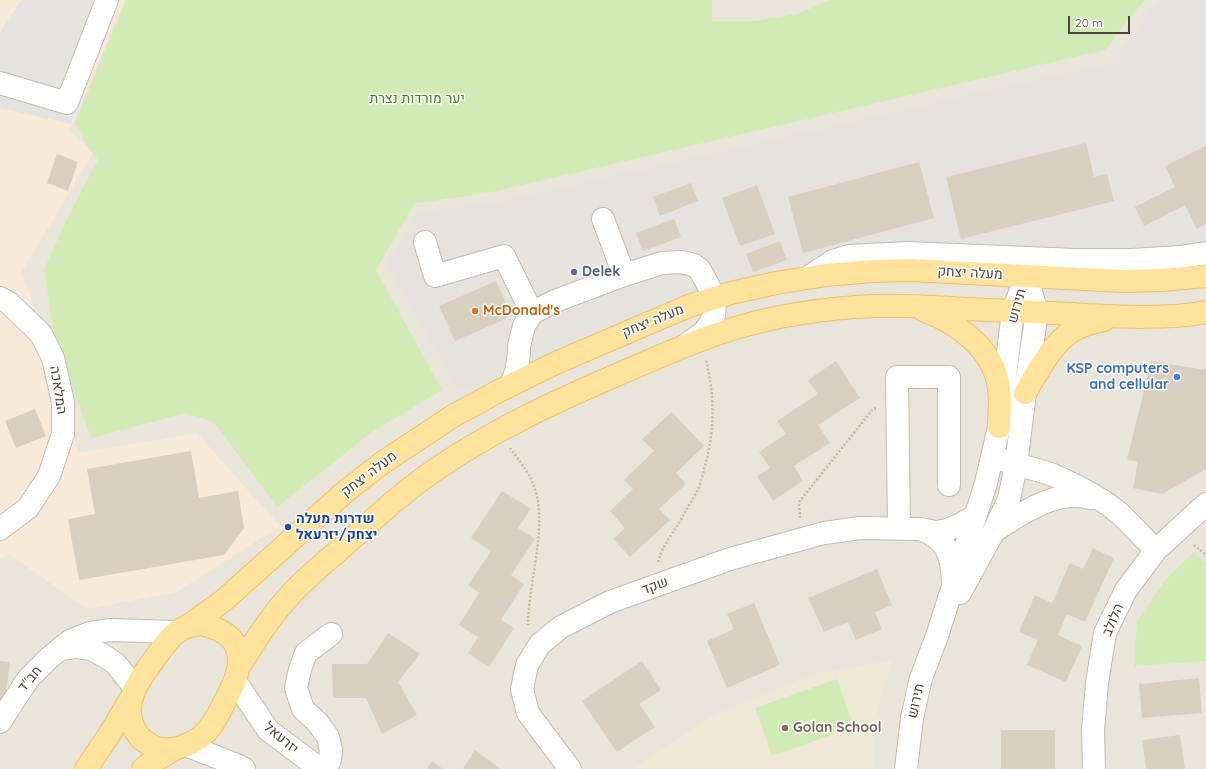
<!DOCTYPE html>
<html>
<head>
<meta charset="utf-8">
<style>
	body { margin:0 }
	#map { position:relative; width:1206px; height:769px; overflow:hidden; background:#f6f3ec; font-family:Quicksand,sans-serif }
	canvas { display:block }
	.scale { position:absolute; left:1068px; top:16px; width:62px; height:18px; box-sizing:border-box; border:2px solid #4b4439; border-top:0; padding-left:5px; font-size:12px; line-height:14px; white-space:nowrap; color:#4b4439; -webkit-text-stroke:3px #fff; paint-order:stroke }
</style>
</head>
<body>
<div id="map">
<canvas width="1206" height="769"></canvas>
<div class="scale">20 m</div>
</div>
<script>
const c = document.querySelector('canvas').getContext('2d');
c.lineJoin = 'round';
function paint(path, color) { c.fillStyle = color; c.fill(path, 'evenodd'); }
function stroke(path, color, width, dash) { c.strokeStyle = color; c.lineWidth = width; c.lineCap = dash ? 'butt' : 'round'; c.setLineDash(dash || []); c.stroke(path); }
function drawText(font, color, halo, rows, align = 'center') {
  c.font = font + ' Quicksand,Heebo,sans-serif'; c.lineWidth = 3; c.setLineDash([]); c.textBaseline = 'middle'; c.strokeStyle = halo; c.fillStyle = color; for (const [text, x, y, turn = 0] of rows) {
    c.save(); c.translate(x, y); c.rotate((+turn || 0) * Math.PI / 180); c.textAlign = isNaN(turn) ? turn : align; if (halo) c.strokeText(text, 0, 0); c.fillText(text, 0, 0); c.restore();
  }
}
const residential = new Path2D(`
	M0,0H1206V769H0Z`);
const commercial = new Path2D(`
	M0,0H125L70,129L93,153L22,271L79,453L197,433L280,526L177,592L87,609L10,555L0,558Z`);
const industrial = new Path2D(`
	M1160,0H1206V269L864,257L558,351L460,392L387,264L418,214L429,211L500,202L1111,63Z`);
const education = new Path2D(`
	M892,660L878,708L873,743L875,769H633L716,714L818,673Z`);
const green = new Path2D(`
	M126,0H712V21H755L797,14L831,0H1144L1105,50L492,192L414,204L376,270L442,390L372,432L277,507L214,422L186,413L91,438L54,335L44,269L72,209L98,160L84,140L75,123Z
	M1193,553L1206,563V661L1134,666L1137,621L1166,579Z
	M837,679L854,727L772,756L755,708Z`);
const parking = new Path2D(`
	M22,0H118L71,124L0,108V34L7,20Z`);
const building = new Path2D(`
	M1086,143L1094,177L1107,174L1114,201L961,239L946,177Z
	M1206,146V224L1197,229L1185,205L1144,226L1135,207L1175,187L1165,166Z
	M57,154L78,162L68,191L47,183Z
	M919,162L934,218L803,253L788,197Z
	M691,183L698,201L660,216L653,197Z
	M757,185L775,234L740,246L722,198Z
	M674,219L681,237L643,251L636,233Z
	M780,241L787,260L753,272L746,254Z
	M496,281L512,316L455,341L439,306Z
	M836,361L860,398L818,425L830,443L794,466L803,481L773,501L757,476L770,468L759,452L786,434L777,421L818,394L808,380Z
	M1151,361L1206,370V469L1162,494L1133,488L1138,461L1127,460Z
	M35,409L46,436L16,448L5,421Z
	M672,412L704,446L676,473L686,484L659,509L670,520L630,557L613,539L625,528L610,511L633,489L624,480L654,451L642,439Z
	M191,451L199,498L238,491L244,528L224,555L79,580L68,519L95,514L87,469Z
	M502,491L531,509L518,528L535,539L511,575L524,584L501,620L514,628L489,667L468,653L478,637L459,625L479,593L468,585L491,551L471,538Z
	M1093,548L1114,558L1085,622L1067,614L1058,635L1082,646L1066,682L1027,665L1038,640L1019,632L1035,595L1052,603L1070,563L1083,569Z
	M877,569L892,605L875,612L882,629L856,640L848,622L824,632L808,598Z
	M754,603L780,665L727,688L707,641L734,629L727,614Z
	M388,633L420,654L398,682L417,715L382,734L366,698H333L332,664H367Z
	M0,661L10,662L4,708H0Z
	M642,661L661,690L639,704L655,727L617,752L582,701Z
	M1199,678L1202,713L1142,718L1139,684Z
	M1001,730H1055V769H1001Z
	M1180,735L1185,769H1146L1142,740Z
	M475,750L501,769H463Z
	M432,761L443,769H427Z`);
const path = new Path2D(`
	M510,448C517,458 526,468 531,479C551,519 528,581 528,625
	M800,518L799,502L873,409L877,408
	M1194,545L1206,555
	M658,562C663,543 676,530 684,514C689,505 695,496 699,487C701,481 703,475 704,469C715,433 715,396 706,360`);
const minor = new Path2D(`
	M0,83L67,103L107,0
	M603,219L624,275
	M425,242L435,276L504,256L532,313
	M809,277L833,261L849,256L908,253L1075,260H1132L1180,257L1206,253
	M0,298L9,303L41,334L53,358L63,402V434L49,476L28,508L0,529
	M511,385L516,372L519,353V346L524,326L532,313L555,301L624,275L662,263L681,262L694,265L700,270L715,298L714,316L709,325L703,333L686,345
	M1003,460C1019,466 1037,469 1053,475C1076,485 1100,497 1119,513C1132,525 1143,538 1156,550
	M899,528L897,377H949V485
	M921,529C947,540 951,553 953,580
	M994,531C1023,513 1055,489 1091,498
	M960,593L994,531L1009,499L1016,465L1025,393L1037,312L1026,276
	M63,649L76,647L91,649L106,657L116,664L135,688
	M235,681L268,730L320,769
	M0,722L28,679L49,658L70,641L90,633L111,630L176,632
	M186,745L239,766L244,769
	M325,769L330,760L331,750L328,737L318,723L303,709L296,688L300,669L306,653L331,634
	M570,769L528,713L522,689L527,665L540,644L561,627L610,602L730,559L824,533L860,528L920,529L936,532L947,530L961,524L975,516
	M906,769L912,718L921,678L937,636L986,483L999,427L1013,311L1026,276
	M1094,769L1093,730L1097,683L1105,633L1126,590L1156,550L1206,504`);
const major = new Path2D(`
	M923,310C958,323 995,350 999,389C1001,401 999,415 999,427
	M1025,393C1038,372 1052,342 1074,330C1083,325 1094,322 1104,320
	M202,624C215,628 228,632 235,644C245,663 234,684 225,701C219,713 213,726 204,734C191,746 170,753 153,747C150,745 146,742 143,740C137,735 133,728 131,720C126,694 141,678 155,658C162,649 168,638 177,632C185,626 193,625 202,624Z
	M188,626L223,601L346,491L382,463L453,416L499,391L558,362L649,323L689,306L731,293L776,283L826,275L872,271L911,270L1122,281L1162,280L1206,276
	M239,667C255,640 271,615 293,592C309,575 328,560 346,544C375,518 405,490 438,468C492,431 552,403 612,377C654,359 695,340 739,327C780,315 830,308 874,306C904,305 935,307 966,309C1006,311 1046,312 1086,315C1124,317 1168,319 1206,312
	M86,769L109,735L131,698
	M143,769L152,762L177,748`);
const markers = [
	[574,272,4,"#5c6f8a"],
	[475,311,4,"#e8710a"],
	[1177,377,4,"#3f7fe0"],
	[288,527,4,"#1a4fb4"],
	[785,728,4,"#8d6e63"]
];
const parkNames = [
	["יער מורדות נצרת",417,99]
];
const serviceNames = [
	["Delek",582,272]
];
const streetNames = [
	["מעלה יצחק",970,273,3],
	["תירוש",1017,306,-74],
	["מעלה יצחק",653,321,-22],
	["המלאכה",58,390,81],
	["מעלה יצחק",369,474,-37],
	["שקד",655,586,-20],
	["הלולב",1113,620,-67],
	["חב\"ד",30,679,-50],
	["תירוש",916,701,-77],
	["יזרעאל",281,738,41]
];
const foodNames = [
	["McDonald's",483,311]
];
const shopNames = [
	["KSP computers",1169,369],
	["and cellular",1169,385]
];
const transitNames = [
	["שדרות מעלה",296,519],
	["יצחק/יזרעאל",296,535]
];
const educationNames = [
	["Golan School",793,728]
];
paint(residential, '#eae5da');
paint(commercial, '#f7ead8');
paint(industrial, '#e6e2dd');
paint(education, '#efe8d6');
paint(green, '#d2eab5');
paint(parking, '#e5e3e0');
paint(building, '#d8cfc1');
stroke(minor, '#c2bbae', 24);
stroke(major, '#e6c16a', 24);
stroke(path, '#c4b79f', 2.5, [2, 2]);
stroke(minor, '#fff', 22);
stroke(major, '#ffe39c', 22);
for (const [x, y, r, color] of markers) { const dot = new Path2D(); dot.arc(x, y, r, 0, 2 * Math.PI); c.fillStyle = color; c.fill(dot); stroke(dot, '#fff', 1.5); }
drawText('14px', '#4a7f2a', '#fff', parkNames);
drawText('bold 14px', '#4e5e75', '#fff', serviceNames, 'left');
drawText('14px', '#4b4439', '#fff', streetNames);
drawText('bold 14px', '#c56008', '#fff', foodNames, 'left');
drawText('bold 14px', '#366cbe', '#fff', shopNames, 'right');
drawText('bold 14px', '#164399', '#fff', transitNames, 'left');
drawText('bold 14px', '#785e54', '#fff', educationNames, 'left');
</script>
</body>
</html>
